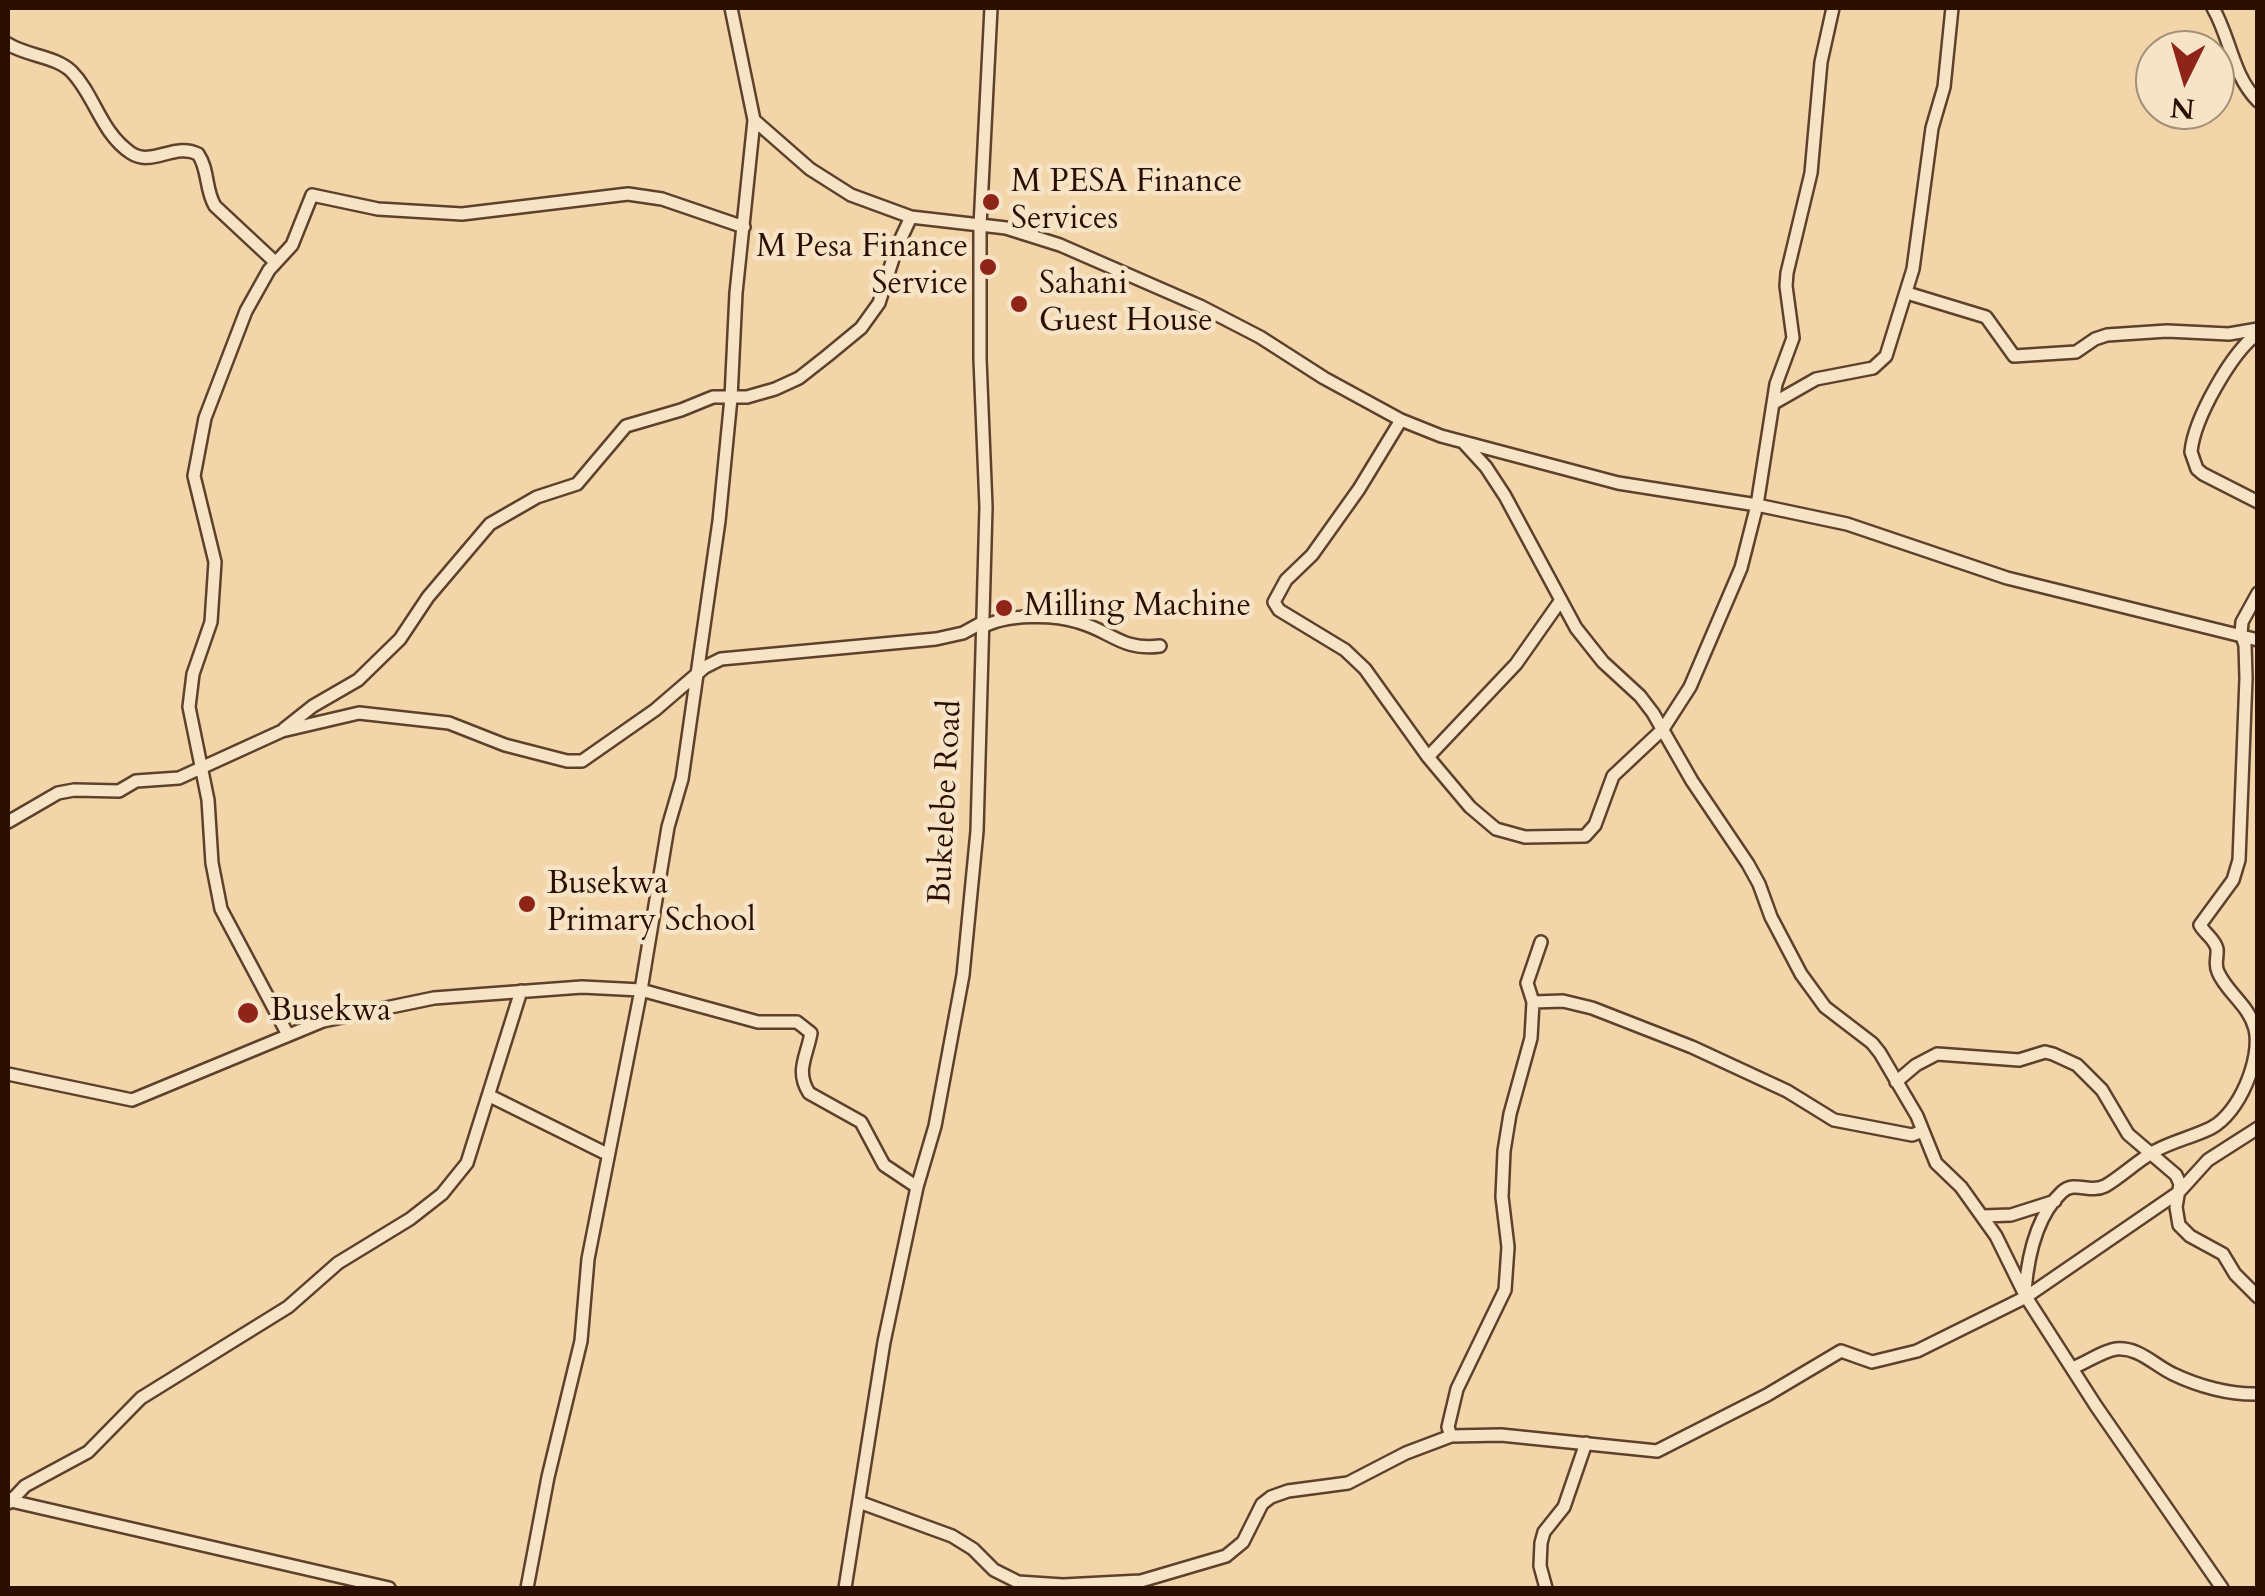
<!DOCTYPE html>
<html>
<head>
<meta charset="utf-8">
<style>
	body { margin:0 }
	#map { position:relative; width:2265px; height:1596px; overflow:hidden; background:#f2d6a9; font-family:Cardo,serif }
	canvas { display:block }
	.frame { position:absolute; inset:0; border:10px solid #2c0f03; pointer-events:none }
	.north { position:absolute; left:2135px; top:30px; width:100px; height:100px; box-sizing:border-box; background:#f7e4c7; border:2px solid #a68f79; border-radius:50%; rotate:185deg; font-size:28px; font-weight:700; line-height:40px; text-align:center; color:#2c0f03 }
	.north::after { content:''; display:block; margin:auto; width:35px; height:45px; background:#8f2418; clip-path:polygon(50% 0,100% 100%,50% 72%,0 100%) }
</style>
</head>
<body>
<div id="map">
<canvas width="2265" height="1596"></canvas>
<div class="frame"></div>
<div class="north">N</div>
</div>
<script>
const c = document.querySelector('canvas').getContext('2d');
c.lineJoin = 'round';
function stroke(path, color, width, dash) { c.strokeStyle = color; c.lineWidth = width; c.lineCap = dash ? 'butt' : 'round'; c.setLineDash(dash || []); c.stroke(path); }
function drawText(font, color, halo, rows, align = 'center') {
  c.font = font + ' Cardo,serif'; c.lineWidth = 9; c.setLineDash([]); c.textBaseline = 'middle'; c.strokeStyle = halo; c.fillStyle = color; for (const [text, x, y, turn = 0] of rows) {
    c.save(); c.translate(x, y); c.rotate((+turn || 0) * Math.PI / 180); c.textAlign = isNaN(turn) ? turn : align; if (halo) c.strokeText(text, 0, 0); c.fillText(text, 0, 0); c.restore();
  }
}
const minor = new Path2D(`
	M2213,8C2231,39 2232,75 2258,101
	M8,44C27,56 55,56 71,71C95,95 100,132 131,153C152,167 175,142 198,154C209,170 205,190 215,206L275,262
	M754,120L810,169L851,195L911,217L1006,228L1060,245L1200,306L1260,337L1324,378L1401,420L1441,436L1618,483L1757,505L1847,524L2007,578L2258,640
	M1907,293L1986,317L2014,356L2076,352L2095,339L2107,335L2167,331L2229,334L2258,329
	M2258,333C2231,353 2194,419 2191,452L2197,469L2203,474L2258,502
	M1774,403L1816,379L1873,368L1886,356L1913,269L1932,128L1944,87L1952,8
	M1401,420L1359,489L1312,555L1286,580L1274,602L1279,610L1345,650L1365,669L1428,757L1470,807L1496,829L1525,837L1585,836L1595,825L1613,776L1663,729L1690,687L1741,568L1757,505L1776,384L1793,338L1786,286L1787,273L1811,173L1821,62L1833,8
	M1464,443L1486,467L1505,496L1576,628L1603,662L1640,696L1653,713L1692,781L1748,864L1759,884L1771,917L1801,974L1825,1007L1872,1043L1880,1053L1917,1116L1936,1163L1961,1187L1996,1236L2026,1297L2096,1406L2222,1588
	M983,627C1006,614 1053,614 1078,622C1111,631 1122,651 1160,646
	M284,729L313,706L358,680L400,639L428,597L490,524L537,497L577,484L626,426L681,410L713,397H747L775,389L799,378L827,356L861,328L879,303L896,249L911,217
	M1428,757L1516,664L1561,600
	M8,822L58,793L74,790L119,791L136,781L179,778L282,731L359,713L449,723L505,745L567,761H582L655,710L705,667L721,659L936,639L963,633L983,622
	M1533,1002L1563,1001L1592,1008L1692,1047L1787,1091L1834,1120L1912,1135L1923,1131
	M287,1033L221,909L212,863L208,800L189,707L193,674L211,622L215,562L194,476L205,418L246,311L269,270L292,245L312,195L378,209L462,214L628,194L662,199L744,227
	M8,1074L132,1100L323,1021L434,998L582,987L641,990L758,1022H797L811,1033C807,1056 795,1071 809,1093L861,1122L884,1165L917,1187
	M1896,1082L1916,1065L1937,1054L2019,1060L2045,1052L2053,1054L2077,1065L2102,1090L2128,1134L2176,1175L2180,1184L2176,1207L2179,1225L2190,1236L2223,1254L2235,1274L2258,1297
	M490,1096L607,1154
	M1983,1216L2011,1215L2055,1201
	M2025,1290C2028,1256 2036,1216 2062,1192C2075,1180 2089,1194 2105,1186C2122,1176 2137,1161 2155,1151C2173,1141 2193,1137 2211,1128C2239,1114 2262,1058 2255,1029C2249,1005 2227,993 2218,972C2214,964 2218,957 2217,949C2215,939 2204,933 2200,925L2233,880L2239,860L2246,678L2245,645L2241,634L2242,622L2258,593
	M2072,1368C2086,1363 2102,1351 2116,1349C2139,1347 2154,1365 2173,1374C2198,1386 2230,1395 2258,1394
	M1451,1436L1448,1427L1457,1389L1505,1290L1508,1247L1502,1197L1504,1151L1510,1114L1531,1038L1533,1002L1527,983L1541,942
	M8,1498L11,1501L25,1486L88,1452L141,1398L288,1307L338,1263L410,1219L442,1194L467,1163L521,991
	M859,1502L952,1536L973,1549L994,1570L1018,1582L1063,1585L1141,1581L1226,1556L1243,1542L1262,1504L1271,1497L1288,1491L1348,1483L1406,1453L1451,1436L1501,1435L1657,1451L1767,1395L1841,1351L1872,1362L1917,1351L2026,1297L2179,1192L2208,1160L2258,1128
	M8,1503L11,1501L389,1588
	M527,1588L548,1477L581,1341L588,1259L641,990L668,827L682,779L719,521L731,398L736,293L754,120L731,8
	M845,1588L884,1342L917,1187L935,1126L963,975L977,831L986,507L980,359V226L991,8
	M1546,1588L1540,1566L1541,1543L1544,1532L1564,1507L1586,1443`);
const markers = [
	[991,202,10,"#8f2418"],
	[988,267,10,"#8f2418"],
	[1019,304,10,"#8f2418"],
	[1004,608,10,"#8f2418"],
	[527,904,10,"#8f2418"],
	[248,1013,12,"#8f2418"]
];
const poiNames = [
	["M PESA Finance",1011,184],
	["Services",1011,221],
	["M Pesa Finance",968,249,"right"],
	["Service",968,286,"right"],
	["Sahani",1039,286],
	["Guest House",1039,323],
	["Milling Machine",1024,608],
	["Busekwa",547,886],
	["Primary School",547,923],
	["Busekwa",270,1013]
];
const streetNames = [
	["Bukelebe Road",947,802,-87]
];
stroke(minor, '#5e412c', 16);
stroke(minor, '#f7e4c7', 11);
for (const [x, y, r, color] of markers) { const dot = new Path2D(); dot.arc(x, y, r, 0, 2 * Math.PI); c.fillStyle = color; c.fill(dot); stroke(dot, '#f7e4c7', 4); }
drawText('32px', '#2c0f03', '#f7e4c7', poiNames, 'left');
drawText('32px', '#2c0f03', '#f7e4c7', streetNames);
</script>
</body>
</html>
